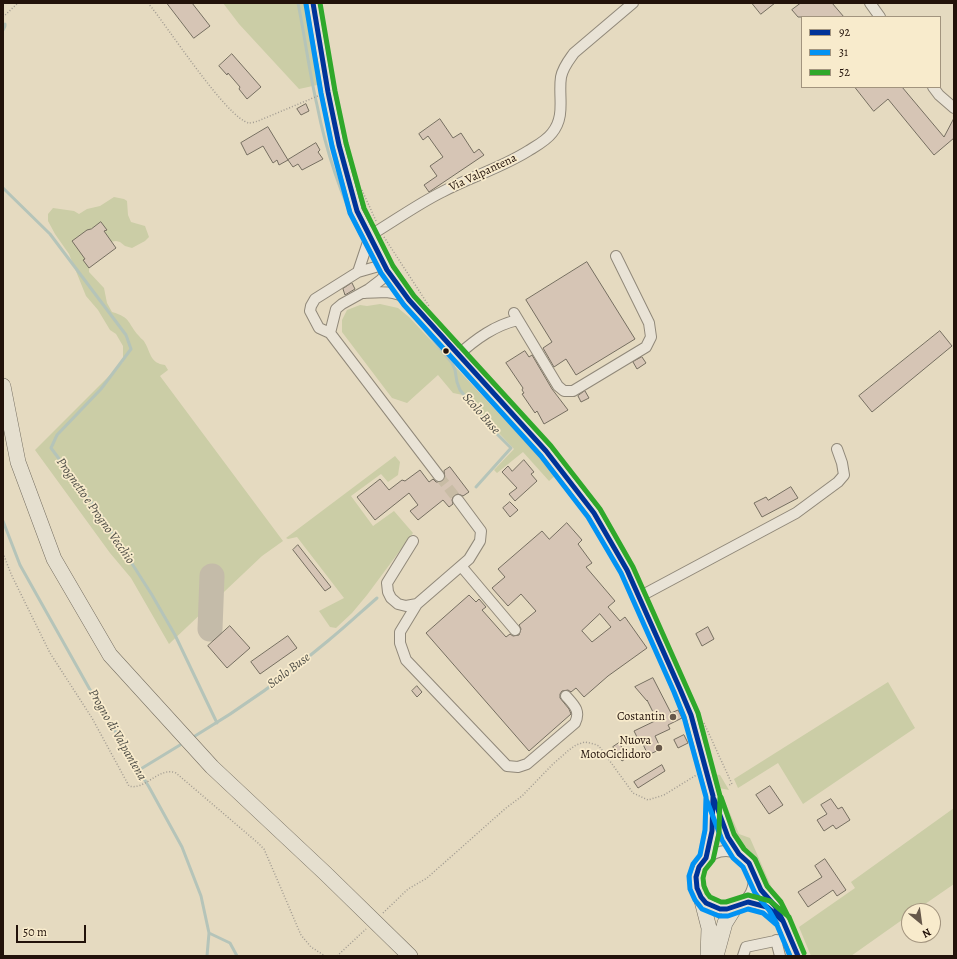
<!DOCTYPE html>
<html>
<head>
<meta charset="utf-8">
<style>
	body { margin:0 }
	#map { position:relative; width:957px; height:959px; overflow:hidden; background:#e5dac0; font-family:Alegreya,serif }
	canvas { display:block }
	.frame { position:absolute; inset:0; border:4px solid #22120a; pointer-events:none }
	.legend { position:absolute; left:801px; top:16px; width:140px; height:72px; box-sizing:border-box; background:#f8ebcc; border:1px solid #a2947e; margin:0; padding:5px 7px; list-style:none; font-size:12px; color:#22120a }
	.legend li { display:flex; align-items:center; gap:8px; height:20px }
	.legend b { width:20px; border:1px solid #a2947e }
	.north { position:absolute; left:901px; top:903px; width:40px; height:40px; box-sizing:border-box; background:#f8ebcc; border:1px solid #a2947e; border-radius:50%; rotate:151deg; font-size:11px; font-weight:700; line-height:16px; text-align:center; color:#22120a }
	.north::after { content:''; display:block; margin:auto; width:14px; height:18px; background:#66584a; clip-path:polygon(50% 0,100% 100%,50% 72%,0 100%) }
	.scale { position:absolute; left:16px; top:925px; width:70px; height:18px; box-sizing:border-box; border:2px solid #22120a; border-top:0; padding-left:5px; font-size:12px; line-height:14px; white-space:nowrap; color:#22120a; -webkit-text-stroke:3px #f8ebcc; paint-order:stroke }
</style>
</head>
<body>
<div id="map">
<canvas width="957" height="959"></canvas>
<div class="frame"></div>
<ul class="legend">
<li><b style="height:5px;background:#039"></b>92</li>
<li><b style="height:5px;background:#0292f3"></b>31</li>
<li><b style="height:5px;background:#2fa82a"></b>52</li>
</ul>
<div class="north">N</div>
<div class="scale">50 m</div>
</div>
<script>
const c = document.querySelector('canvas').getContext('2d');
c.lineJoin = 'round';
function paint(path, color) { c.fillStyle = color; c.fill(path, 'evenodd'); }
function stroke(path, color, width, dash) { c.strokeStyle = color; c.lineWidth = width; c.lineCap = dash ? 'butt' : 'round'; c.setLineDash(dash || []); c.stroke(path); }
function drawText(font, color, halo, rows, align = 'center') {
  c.font = font + ' Alegreya,serif'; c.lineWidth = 3.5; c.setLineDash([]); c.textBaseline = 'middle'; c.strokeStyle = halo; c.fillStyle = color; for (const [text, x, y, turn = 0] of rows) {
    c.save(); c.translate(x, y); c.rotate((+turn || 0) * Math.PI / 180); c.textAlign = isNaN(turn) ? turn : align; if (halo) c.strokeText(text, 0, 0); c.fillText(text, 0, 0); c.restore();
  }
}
const green = new Path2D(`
	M223,3H305L313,33L322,84L299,89L239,24Z
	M114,197L124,199L127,201L128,215L131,222L145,226L149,237L145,241L132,248L125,246L120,242L116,241L110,242L89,267V272L104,288L107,303L112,312C132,318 127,323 139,336C141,339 144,340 145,343C151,353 150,363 165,365L168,370L160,376L283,541L262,556L169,644L131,578L110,553L35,450L123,362V346L116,334L110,330L98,310L86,296L69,254L55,234L48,221V214L53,208L74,211L79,214L87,209L100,206Z
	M380,304L398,308L409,317L556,475L549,481L523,452L497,473L494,470L514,449L463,395L453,393L438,375L407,403L392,398L342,332V320L347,310L360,305L367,306Z
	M395,456L400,462L398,475L388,482L381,474L351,496L373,526L394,511L413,533L367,595L352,613L336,628L330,627L319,611L344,598L297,537L288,539L286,538Z
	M888,682L915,728L803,804L778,763L738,788L734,779Z
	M714,774L720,775L729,790L719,788L739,834L750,838L778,902C770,898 765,888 762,880C761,875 762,870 759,865C753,851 741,848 733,836C721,818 718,794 714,774Z
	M954,808V884L915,911H909V915L851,956H811L799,927L855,888L851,882Z`);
const stream = new Path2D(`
	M298,3C305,37 309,71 317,105C326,151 341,196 362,238
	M3,30L5,26V24
	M3,188L50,234L126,335L131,349L101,389L57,435L51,448L101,515L152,595L175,635L217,723
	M397,298L425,330L452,363L455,370L457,382L460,390L496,433L511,448L476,487
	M3,521L20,565L89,688L149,787L182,847L201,896L209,933L207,956
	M195,736C242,708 288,675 329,640C345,627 361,612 377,598
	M139,770L180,745
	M209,933L230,943L237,956`);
const taxiway = new Path2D(`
	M210,629L212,576`);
const building = new Path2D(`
	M167,3H192L210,26L194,38Z
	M752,3H775L761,14Z
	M801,3H832L844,17H798L792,10Z
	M232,54L261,87L247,99L239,89L240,87L228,73L227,75L219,66Z
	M855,87H902L944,137L954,118V138L934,155L888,99L874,111Z
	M306,104L309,111L301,115L297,109Z
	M440,119L453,138L461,133L474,153L479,149L484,155L429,192L424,185L437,176L430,166L443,157L428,136L423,140L419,134Z
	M268,127L288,160L279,165L277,160L273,163L263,146L247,155L241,143Z
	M316,143L320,150L318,152L323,159L302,170L298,164L293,167L288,160Z
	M101,222L107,230L104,231L116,248L89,268L83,260L85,259L72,241L87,230L91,229Z
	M587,262L635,339L576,375L566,359L554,367L543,348L552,342L526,300Z
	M352,283L355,289L345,295L343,289Z
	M940,331L952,346L872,412L859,396Z
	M525,351L529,357L532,355L552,389L568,410L544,424L537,411L535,413L522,394L524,393L522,390L523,388L506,363Z
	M642,357L646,363L637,369L633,362Z
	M585,391L589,398L581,402L578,396Z
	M524,460L534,472L531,474L537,481L515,501L509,494L517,488L502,472L508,466L512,471Z
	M450,467L469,492L463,496L458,494L454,495L452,500L453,504L449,507L443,500L418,520L410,511L418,505L409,493L375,520L357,497L380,479L389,490L402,480L405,481L420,470L429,482L433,479L436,482H440L445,478L444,471Z
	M791,487L798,498L762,517L754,503L766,497L768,500Z
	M510,502L518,510L510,517L503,508Z
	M567,523L582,540L578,544L592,563L586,567L615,601L608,607L620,621L625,617L647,648L608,676L584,697L576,688L571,692L568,690L562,691L560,694V698L569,709L571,714L529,751L426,633L469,595L476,602L479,599L486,607L482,610L506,637L510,634L513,636L519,635L521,629L519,625L536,611L521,594L508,606L492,588L505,577L498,569L542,531L549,539ZM600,614L611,627L592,642L582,631Z
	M298,545L331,587L325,591L293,550Z
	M230,626L250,648L227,668L208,646Z
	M708,627L714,639L702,646L696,634Z
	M288,636L297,648L260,674L251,662Z
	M653,678L671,713L678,710L682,718L668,725L670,729L655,736L661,749L648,755L642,742L640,743L634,731L657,720L647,700V701L635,687Z
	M417,686L422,692L417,697L412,691Z
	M684,735L688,743L678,748L674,740Z
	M619,743L628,757L622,761L613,747Z
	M662,765L665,771L638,788L634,782Z
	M770,786L783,805L769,814L756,795Z
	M831,799L838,809L842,807L850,820L836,829L833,825L824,831L817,820L827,814L821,805Z
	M825,859L846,890L837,896L833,890L808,907L798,892L822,877L815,866Z`);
const minorTunnel = new Path2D(`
	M439,476L458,500`);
const path = new Path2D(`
	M148,3C166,24 227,119 249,123C251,123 255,122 258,121L320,95
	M3,17L18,3
	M362,190L376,221
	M384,237L429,306
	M3,553L11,574L50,653L92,718L129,786C145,791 159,766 176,773L258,843L264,849L301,935L311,947L325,956
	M704,723L732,784L729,785
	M383,913L408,889L427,878L506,808L522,796L553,764L569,750L576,745L585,742L594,744L599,746L633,793L648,800L664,795L698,774
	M337,956L366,929`);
const minor = new Path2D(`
	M313,3L328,92L339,145L357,211L370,236L387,270L409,300L454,351L546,451L594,513L627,570L680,689L691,715L713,796L728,837L739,854
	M870,3L880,17
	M933,87L939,95L954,108
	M369,234L379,230C400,217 420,203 442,192C470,177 501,168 528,151C536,146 546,141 552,133C566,116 558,96 561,77C563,67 569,60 574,53L633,3
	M387,270L379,266L358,272L315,299L311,306L310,311L319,328L330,333L439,476
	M358,272L370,236
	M363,293C378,292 394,290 408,299
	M514,313L558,386L564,391H573L646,347L651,337L649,323L616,256
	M330,333L336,309L342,304L369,289L382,279L387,270
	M458,355C476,339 495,325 518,320
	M413,541L387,583L388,592L391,598L398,604L406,606L417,604L469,559L480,541L481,531L458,500
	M461,566L515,630
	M639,597L796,513L838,482L844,475L842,463L837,449
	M417,604L400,632V643L406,660L507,766L518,767L527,764L575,723C581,711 574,705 566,696
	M706,858L712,831L713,802
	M740,905C751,897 754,888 754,876
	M783,921C774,912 764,903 750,903C745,903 740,905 736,907C724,911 711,908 703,899C682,875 713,839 740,855C753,863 754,879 762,890C765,896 771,901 775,907C785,921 790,940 798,956
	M776,940L780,956
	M743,956L746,947L789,938`);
const highway = new Path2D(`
	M3,386L18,462L54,559L110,655L212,767L326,874L410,956
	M701,897L709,928L708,956
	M716,956L725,923L735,907`);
const bus1 = new Path2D(`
	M313,3L328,92L339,145L357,211L387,270L409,300L546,451L594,513L627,570L680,689L691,715L713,796L712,831L706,858L699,867L696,877L697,888L701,897L706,903L720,909H727L748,902L767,907L783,921L798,956
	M714,799L728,837L739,854L749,863L761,890L775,906L783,921`);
const bus2 = new Path2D(`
	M306,4L321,93L332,146L350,213L381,273L404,305L541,456L588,517L621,573L674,692L684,717L706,797L705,830L700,855L693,864L689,876L690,889L695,900L702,909L719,916H728L748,909L763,913L777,925L790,956
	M707,801L722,840L733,858L743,867L755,893L769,910L777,924`);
const bus3 = new Path2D(`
	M320,3L335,91L346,143L364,208L393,266L414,296L551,446L600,509L633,567L686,686L698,713L720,796L719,833L713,860L705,870L703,878L704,886L707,893L710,897L721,902H726L748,895L770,901L789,917L804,953
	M721,797L734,834L744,849L755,859L767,886L781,902L789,918`);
const markers = [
	[446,351,3.5,"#22120a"],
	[673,717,4,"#66584a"],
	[659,748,4,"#66584a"]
];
const streetNames = [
	["Via Valpantena",483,173,-25]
];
const poiNames = [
	["Costantin",665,717],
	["Nuova",651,741],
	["MotoCiclidoro",651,755]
];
const waterNames = [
	["Scolo Buse",481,414,49],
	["Prognetto e Progno Vecchio",95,511,55],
	["Scolo Buse",289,671,-37],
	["Progno di Valpantena",117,735,60]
];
paint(green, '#cbcda6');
stroke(stream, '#b5c4b9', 3);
stroke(taxiway, '#c4bba9', 25);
paint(building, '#d6c5b5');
stroke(building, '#756e60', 1);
stroke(minorTunnel, '#c8bca5', 10, [10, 5]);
stroke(minor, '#908879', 12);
stroke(highway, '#756e60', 16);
stroke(path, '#a29c92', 1.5, [1, 2]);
stroke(minor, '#e9e3d6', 10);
stroke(highway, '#e5dfcf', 15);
stroke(bus1, '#039', 5);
stroke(bus2, '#0292f3', 5);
stroke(bus3, '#2fa82a', 5);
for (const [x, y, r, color] of markers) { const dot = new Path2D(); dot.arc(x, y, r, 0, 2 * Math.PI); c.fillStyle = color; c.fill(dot); stroke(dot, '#f8ebcc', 1.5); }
drawText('12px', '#22120a', '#f8ebcc', streetNames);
drawText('12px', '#22120a', '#f8ebcc', poiNames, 'right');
drawText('italic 13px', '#4e4d46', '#f8ebcc', waterNames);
</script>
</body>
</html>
